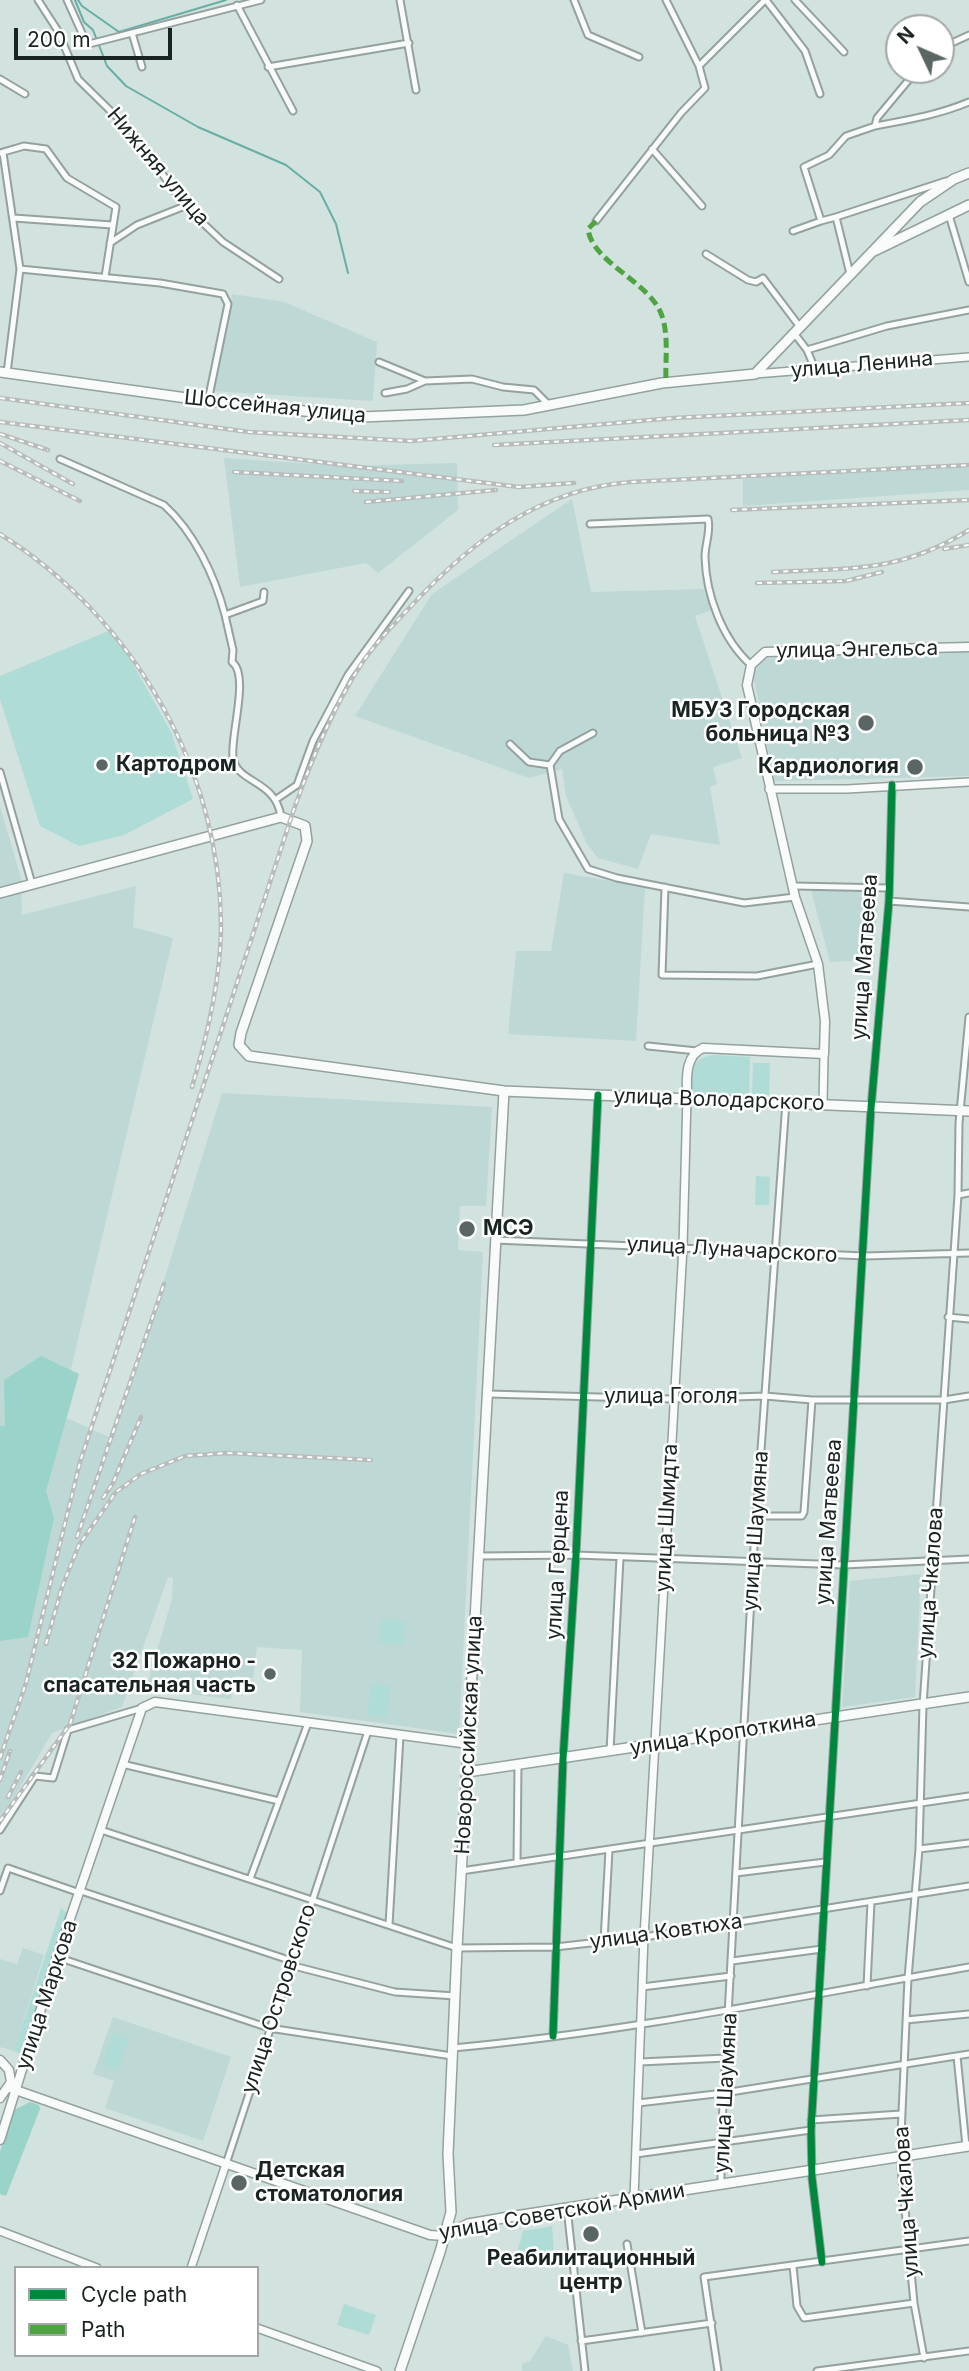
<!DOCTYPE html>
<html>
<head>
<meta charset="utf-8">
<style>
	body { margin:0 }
	#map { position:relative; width:969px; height:2371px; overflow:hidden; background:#d1e2df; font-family:Inter,sans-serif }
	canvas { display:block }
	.legend { position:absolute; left:14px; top:2266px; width:245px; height:91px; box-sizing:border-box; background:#fff; border:2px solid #a3a7a7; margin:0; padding:9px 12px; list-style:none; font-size:21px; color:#192422 }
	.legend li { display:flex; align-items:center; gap:14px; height:35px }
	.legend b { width:35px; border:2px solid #a3a7a7 }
	.north { position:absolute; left:885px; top:14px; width:70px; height:70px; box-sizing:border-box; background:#fff; border:2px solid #a3a7a7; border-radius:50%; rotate:314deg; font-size:19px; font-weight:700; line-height:28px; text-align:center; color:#192422 }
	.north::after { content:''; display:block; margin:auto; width:24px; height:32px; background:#596664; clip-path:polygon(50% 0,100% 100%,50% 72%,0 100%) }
	.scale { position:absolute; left:14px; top:28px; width:158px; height:32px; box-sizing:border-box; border:4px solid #192422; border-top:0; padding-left:9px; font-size:21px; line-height:24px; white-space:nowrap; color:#192422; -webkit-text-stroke:5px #fff; paint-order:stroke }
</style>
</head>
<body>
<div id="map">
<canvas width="969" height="2371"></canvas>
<ul class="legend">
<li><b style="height:9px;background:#00873e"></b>Cycle path</li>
<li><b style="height:9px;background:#4fa341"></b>Path</li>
</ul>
<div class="north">N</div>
<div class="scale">200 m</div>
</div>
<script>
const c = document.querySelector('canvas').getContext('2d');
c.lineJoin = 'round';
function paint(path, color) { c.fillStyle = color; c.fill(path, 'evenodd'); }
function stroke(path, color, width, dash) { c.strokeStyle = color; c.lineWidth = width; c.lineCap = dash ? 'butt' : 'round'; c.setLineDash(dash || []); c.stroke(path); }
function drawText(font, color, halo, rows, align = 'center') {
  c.font = font + ' Inter,sans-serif'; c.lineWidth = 5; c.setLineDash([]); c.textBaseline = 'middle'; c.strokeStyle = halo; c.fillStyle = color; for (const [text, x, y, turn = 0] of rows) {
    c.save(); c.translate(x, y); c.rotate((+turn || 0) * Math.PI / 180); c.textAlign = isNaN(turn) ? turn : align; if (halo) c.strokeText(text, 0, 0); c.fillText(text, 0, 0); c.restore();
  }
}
const built = new Path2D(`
	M232,294L284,302L377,342L373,401L212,391Z
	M224,458L343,466L457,463L458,510L378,573L366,563L240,587Z
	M958,465L969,468V490L743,506V479Z
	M572,499L591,592L706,589L712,610L695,616L742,758L713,767L717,784L710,787L720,845L651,834L638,869L598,858L587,844L566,796L562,769L529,778L355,716L432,594Z
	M909,652H969V776L774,781L752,670L756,659Z
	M0,806L21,878L22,915L136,886L133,927L173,938L60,1415L109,1437L164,1280L222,1093L492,1107L486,1206H460L458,1250L483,1252L459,1734L300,1712L302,1650L257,1647L253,1678L235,1676L231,1699L146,1689L172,1599L173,1578L168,1577L122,1707L52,1733L0,1821Z
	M564,873L645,887L636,1041L508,1034L516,951H551Z
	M811,890L878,892L874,960L830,962Z
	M921,1574L915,1697L842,1707L850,1581Z
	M23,1948L44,1955L14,2051L0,2047V1959L17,1964Z
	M113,2017L231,2057L203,2141L105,2108L114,2081L93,2074Z
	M546,2336L568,2345L573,2371H522V2364L530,2361Z`);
const green = new Path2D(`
	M113,629L171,732L193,799L124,835L79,846L40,826L0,699V676Z
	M713,1055L750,1057L749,1095L690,1092C690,1073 692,1057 713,1055Z
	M753,1063H770L769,1095L752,1094Z
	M756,1176L770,1177L769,1205H755Z
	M381,1619L405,1621L403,1645L378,1643Z
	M371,1684L391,1686L387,1717L367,1715Z
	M61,1908L67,1913L21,2054L14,2051Z
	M112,2033L129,2038L118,2071L102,2065Z
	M552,2226L555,2266L516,2256L523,2231Z
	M344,2304L376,2315L369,2335L337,2325Z`);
const forest = new Path2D(`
	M41,1356L79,1374L46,1491L54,1518L28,1637L0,1641V1426H5L4,1380Z
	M30,2102L39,2105L40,2109L6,2196L0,2194V2152L14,2110Z`);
const stream = new Path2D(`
	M75,0L84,22L93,30L107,66L126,86L198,127L286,165L320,192L336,224L348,273
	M78,0L82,6L119,32L226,0`);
const minor = new Path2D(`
	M38,0L58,31L78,79L134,134L185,206L223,242L279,279
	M67,0L86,42L89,44L261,0
	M400,0L416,90
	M574,0L588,35L639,57
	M666,0L699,66
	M766,0L805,51L820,94
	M795,0L844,52
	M237,5L293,111
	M132,33L142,67
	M941,48L969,35
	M268,67L409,43
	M0,79L25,94
	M875,126C907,120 938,115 969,102
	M652,149L702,206
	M0,153L24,146L46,149L67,178L116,207L105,277
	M3,153L20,269L7,373
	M949,215L969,282
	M836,217L946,181
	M14,218L112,225
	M596,221L681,113L705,88L699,66L765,0
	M793,231L821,221
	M110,243L137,225L185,206
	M706,254L748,280L756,282L763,278L800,327
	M20,269L160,283L223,294L228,304L208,401
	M850,274L836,217L821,221L804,167L829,155L846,136L875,126L877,118L917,70
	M794,333L807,350
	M379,362L425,381
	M815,369L807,350L887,326L969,310
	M385,393L407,389L425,381L472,379L503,387L534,390L550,406
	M60,459L164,505C194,532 215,576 225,615
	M590,524L708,519C711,531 705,544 705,557C706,595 722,639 751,665
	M264,592L263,601L225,615L233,650L232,662C250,675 230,736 233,757C236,784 276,779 281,817
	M593,733L560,751L550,765L559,819L588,869L617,878L744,903L795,897
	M510,744L529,762L550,765
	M0,772L32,884
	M278,798L297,785L313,741L348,675L409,591
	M795,886L889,888
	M665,887L662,975L757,976L818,964
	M889,901L969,907
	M648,1046L697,1051
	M958,1195L969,1193
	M495,1240L865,1256L969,1253
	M948,1317L969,1319
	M488,1394L673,1399L765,1396L812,1400H944L969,1396
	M757,1516H802L804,1512L812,1400
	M479,1556L576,1555L844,1565L969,1559
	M610,1751L620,1558
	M122,1764L279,1801
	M0,1830L35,1776L53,1778L68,1730L142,1708
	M101,1830L457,1948L555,1947L644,1937L969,1886
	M919,1849L969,1843
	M517,1863L518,1765
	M461,1871L969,1796
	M736,1873L825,1862
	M250,1879L308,1723
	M0,1891L8,1868L80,1893
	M81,1891L292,1961
	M389,1925L400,1736
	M604,1941L609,1850
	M57,1957L269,2028L452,2056
	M732,1961L822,1949
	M290,1965L395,1992L455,1996
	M867,1986L871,1902
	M642,1987L731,1976
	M906,2020L969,2014
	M553,2036L563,1759L576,1555L598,1095
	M453,2048C627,2032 797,1997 969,1967
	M957,2056L966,2146
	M640,2062L726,2058
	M638,2103L724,2093L969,2054
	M811,2120L901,2114
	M636,2154L811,2130
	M226,2164L368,1731
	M721,2184V2142L753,1561L786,1102
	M567,2208L585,2371
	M627,2244L642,2333
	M822,2262L812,2178L811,2130L871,1108L889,901L892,785
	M793,2266L797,2306L804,2318L914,2303
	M581,2341L712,2323
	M924,2358L914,2303L900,2157L908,1978L919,1849L923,1705L958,1195L959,1123L969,1017
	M718,2371L704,2277L969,2241
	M817,2371L969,2351`);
const tertiary = new Path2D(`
	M755,374L969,357
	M769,789H847L969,782
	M823,1104L824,1054
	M634,2198L644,1937L683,1247L687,1097
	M0,2231L97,2268
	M191,2268L226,2164
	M257,2328L377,2371`);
const secondary = new Path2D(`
	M687,1097C687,1080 684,1056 703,1048L824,1054L825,1021L818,964L795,897L747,685L751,665L765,652L969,647
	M0,2060L9,2070L11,2082L0,2098
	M10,2088L430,2235L444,2236
	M0,2140L57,1957L142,1708L155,1702L469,1744`);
const primary = new Path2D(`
	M874,251L969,205
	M0,372L208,401L362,417L524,410L662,383L755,374L920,202L954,179L969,173
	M0,893L281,817L305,826L307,841L241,1033L239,1045L249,1056L504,1091L969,1111
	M467,1772L969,1697
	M444,2236L468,2224L509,2217L969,2146
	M400,2371L440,2252L451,2212L448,2154L457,1948L504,1091`);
const rail = new Path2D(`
	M0,398L249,432L411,441L674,418L969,403
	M0,422L519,487L574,483
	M0,434L48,450
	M0,443L73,484
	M494,445L969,420
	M0,461L80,501
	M234,472L402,481
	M354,491L389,492
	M366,502L496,490
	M732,510L969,500
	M0,534C134,618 222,771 221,930C220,983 207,1037 192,1087
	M944,549L969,545
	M773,572C851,568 899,573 969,530
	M757,583L846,581L882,572
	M103,1498L113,1483L141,1417
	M77,1537L164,1284
	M46,1644L62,1587L79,1545L116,1492L141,1474L185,1456L227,1453L371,1460
	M0,1758L26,1683L80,1462L293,812C311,761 332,709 362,663C377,641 396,622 414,603C474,539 541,489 631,482L969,465
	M0,1780L10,1751
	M8,1797L21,1772
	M0,1821L70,1724L135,1517`);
const quiet = new Path2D(`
	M596,221L588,229C592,263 651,282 662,316C669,336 665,363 666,383`);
const cycleway = new Path2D(`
	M553,2036L563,1759L576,1555L598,1095
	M822,2262L812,2178L811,2130L871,1108L889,901L892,785`);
const markers = [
	[866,723,9,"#596664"],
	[102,765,7,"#596664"],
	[915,767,9,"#596664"],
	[467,1229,9,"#596664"],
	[270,1674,7,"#596664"],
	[239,2183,9,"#596664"],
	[591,2234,9,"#596664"]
];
const streetNames = [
	["Нижняя улица",158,167,50],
	["улица Ленина",862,365,-5],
	["Шоссейная улица",275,407,6],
	["улица Энгельса",857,650,-1],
	["улица Матвеева",865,957,-86],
	["улица Володарского",719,1100,2],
	["улица Луначарского",732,1250,3],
	["улица Гоголя",671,1397],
	["улица Шмидта",667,1518,-87],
	["улица Матвеева",829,1522,-86],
	["улица Шаумяна",756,1531,-86],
	["улица Герцена",558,1565,-87],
	["улица Чкалова",931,1583,-86],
	["улица Кропоткина",723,1734,-9],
	["Новороссийская улица",469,1735,-87],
	["улица Ковтюха",666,1932,-8],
	["улица Маркова",47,1995,-72],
	["улица Островского",279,1999,-72],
	["улица Шаумяна",726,2093,-87],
	["улица Чкалова",907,2202,-94],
	["улица Советской Армии",562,2212,-10]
];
const poiNames = [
	["МБУЗ Городская",850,711],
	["больница №3",850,735],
	["Картодром",116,765,"left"],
	["Кардиология",899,767],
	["МСЭ",483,1229,"left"],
	["32 Пожарно -",256,1662],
	["спасательная часть",256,1686],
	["Детская",255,2171,"left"],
	["стоматология",255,2195,"left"],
	["Реабилитационный",591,2259,"center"],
	["центр",591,2283,"center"]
];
paint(built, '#bed9d5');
paint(green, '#afdcd6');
paint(forest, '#99d3ca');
stroke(stream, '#67aea5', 2);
stroke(minor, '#94a19f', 9);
stroke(tertiary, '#94a19f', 10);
stroke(secondary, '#94a19f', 11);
stroke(primary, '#94a19f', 12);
stroke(minor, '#f8fbfa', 5);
stroke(tertiary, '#f8fbfa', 7);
stroke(secondary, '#f8fbfa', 8);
stroke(primary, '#f8fbfa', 9);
stroke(rail, '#b8bcbb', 4.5);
stroke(rail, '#fff', 2, [5]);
stroke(quiet, '#4fa341', 5, [10, 5]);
stroke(cycleway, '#00873e', 7);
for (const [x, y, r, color] of markers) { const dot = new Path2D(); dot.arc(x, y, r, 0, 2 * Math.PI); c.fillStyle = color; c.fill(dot); stroke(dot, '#fff', 2.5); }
drawText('21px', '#192422', '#fff', streetNames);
drawText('bold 21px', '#192422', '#fff', poiNames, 'right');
</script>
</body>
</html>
